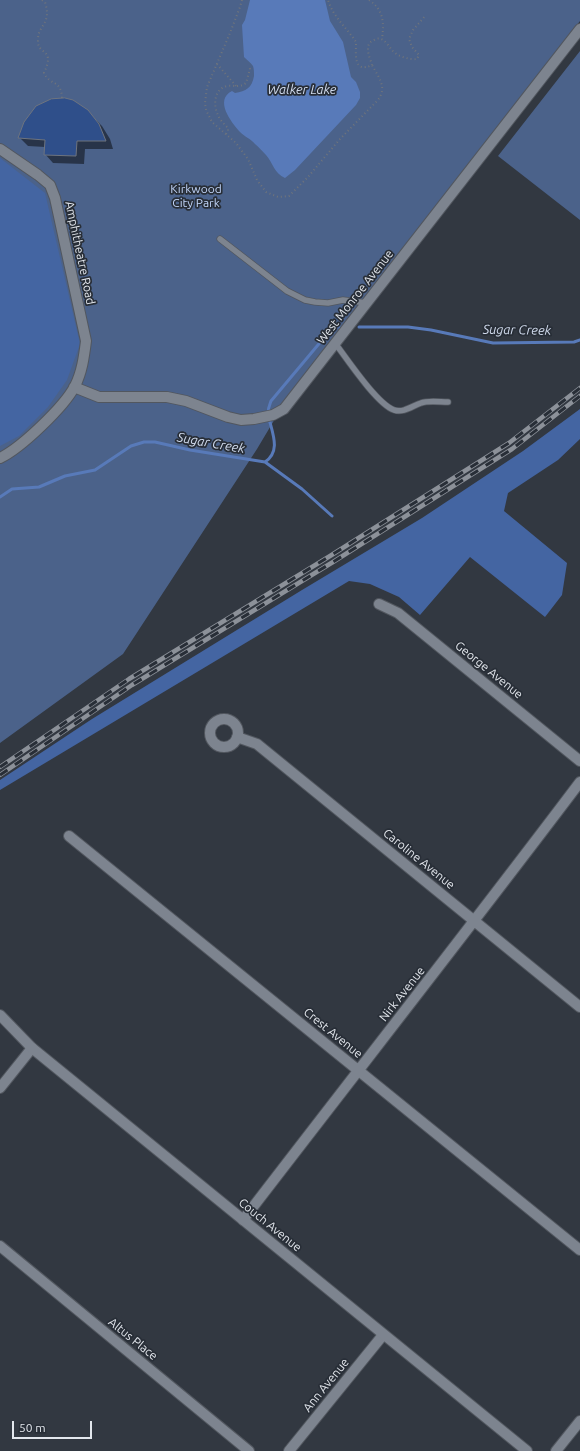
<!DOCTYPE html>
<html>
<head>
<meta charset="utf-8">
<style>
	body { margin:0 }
	#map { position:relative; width:580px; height:1451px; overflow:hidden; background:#323841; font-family:Ubuntu,sans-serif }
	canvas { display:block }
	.scale { position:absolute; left:12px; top:1421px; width:80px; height:18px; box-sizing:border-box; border:2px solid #e3e7ed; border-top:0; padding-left:5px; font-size:12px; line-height:14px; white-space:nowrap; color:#e3e7ed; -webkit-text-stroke:3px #282e37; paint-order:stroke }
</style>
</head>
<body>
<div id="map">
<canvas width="580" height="1451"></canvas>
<div class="scale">50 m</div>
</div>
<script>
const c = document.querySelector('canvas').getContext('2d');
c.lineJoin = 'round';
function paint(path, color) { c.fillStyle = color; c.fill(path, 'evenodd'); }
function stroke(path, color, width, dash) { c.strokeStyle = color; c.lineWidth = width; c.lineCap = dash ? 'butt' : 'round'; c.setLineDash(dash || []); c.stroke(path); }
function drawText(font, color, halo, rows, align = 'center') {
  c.font = font + ' Ubuntu,sans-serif'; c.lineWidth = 3.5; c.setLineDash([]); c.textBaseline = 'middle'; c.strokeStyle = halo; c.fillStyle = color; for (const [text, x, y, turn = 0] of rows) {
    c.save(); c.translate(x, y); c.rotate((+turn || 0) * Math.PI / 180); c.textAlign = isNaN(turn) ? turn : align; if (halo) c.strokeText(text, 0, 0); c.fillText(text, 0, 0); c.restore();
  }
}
const green = new Path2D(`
	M0,0H580V21L353,312L285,402L257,449L123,654L0,743Z
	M580,51V220L498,156Z`);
const forest = new Path2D(`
	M0,158L45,193L80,344L67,380L48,407L19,436L0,446Z
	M580,409V439L558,460L508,493L504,511L567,563L562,595L545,617L470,557L420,615L399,597L370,584L349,581L0,790V780L92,719L302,590L422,518L523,451Z`);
const water = new Path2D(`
	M250,0H325L330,21L343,42L351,77L356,82L360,92V98L356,105L295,170L285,178C274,173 273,163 266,155C262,151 259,147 255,144C251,139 245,137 240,132C231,122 214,100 232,91L235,93C246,91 252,88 254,76C254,72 254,69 253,66C251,63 247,60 244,57L242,25L245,20Z`);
const shadow = new Path2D(`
	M93,117L102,126L110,139L113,149H85L84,164L53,163L45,154V147L28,146L20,138Z`);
const stream = new Path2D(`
	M359,327H408L431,330L493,343L574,342L580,340
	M265,462C283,450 270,429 268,413C268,408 270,404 271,401L328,333L334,327H339
	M0,497L12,489L39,487L65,476L95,470L131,446L144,442H155L190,450L265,462L302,489L332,516`);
const building = new Path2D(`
	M65,98L73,100L88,110L99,124L106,141H77L76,156L44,155L45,140L18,138L24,122L36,106L51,99Z`);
const path = new Path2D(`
	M42,0L45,2C52,25 38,24 38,40C37,56 56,47 44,73C50,86 61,79 62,98
	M242,0L240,7L230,33L207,87L205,103L206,110L212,122L236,143L248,159L257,180L266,192L278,197L289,196L308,177L340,139L377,101C388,88 379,78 372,65C353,74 356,54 356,42C347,28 333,17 328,0
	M369,0C384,10 384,23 382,39
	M217,64L237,87
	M372,65C370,58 363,44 374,40C377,38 380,38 383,40C386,42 389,46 391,49C396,56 409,60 417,59L419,55L412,47L409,39L413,30L426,15
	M226,134L228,131V128C224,124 220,120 218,115C213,105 214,89 227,86C235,85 239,88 246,83L250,69L248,66`);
const lane = new Path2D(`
	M220,239L287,291L305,300L315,302L328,303L343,300L367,303
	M335,343C347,359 377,404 394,410C404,413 412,406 421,403C428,400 440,402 448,402`);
const street = new Path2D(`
	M0,149L38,175L50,185L55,198L86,341C84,357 82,372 75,386C64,407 21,448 0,458
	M74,387L99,397H167L186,401L228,417L241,420L254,419L273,415L284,409L580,29
	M379,604L398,613L580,761
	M210 733a14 14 0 1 1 28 0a14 14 0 1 1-28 0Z
	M237,737L257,744L580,1007
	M69,836L580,1250
	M0,1088L32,1048
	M243,1220C355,1074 469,929 580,782
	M0,1246L249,1451
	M289,1451L383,1335
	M556,1451L580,1421`);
const secondary = new Path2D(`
	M0,1015L32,1048L527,1451`);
const rail = new Path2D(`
	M0,767L129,679L330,556L509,443L580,388
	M0,775L132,685L333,562L512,449L580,396`);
const parkNames = [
	["Kirkwood",196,189],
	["City Park",196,203]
];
const streetNames = [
	["Amphitheatre Road",80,253,78],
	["West Monroe Avenue",355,297,-52],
	["George Avenue",489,670,39],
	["Caroline Avenue",419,859,39],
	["Nirk Avenue",402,994,-52],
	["Crest Avenue",333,1033,39],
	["Couch Avenue",270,1225,39],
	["Altus Place",133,1339,39],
	["Ann Avenue",326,1385,-51]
];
const waterNames = [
	["Walker Lake",302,90],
	["Sugar Creek",517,330,1],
	["Sugar Creek",211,443,10]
];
paint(green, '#4b628a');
paint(forest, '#4465a2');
paint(water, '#587ab9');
paint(shadow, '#0007');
stroke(stream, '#587ab9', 3);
paint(building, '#2f4f8a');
stroke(building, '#6e747f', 1);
stroke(lane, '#52575f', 7);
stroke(street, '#52575f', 12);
stroke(secondary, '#52575f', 12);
stroke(path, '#6f747c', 2, [1, 3]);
stroke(lane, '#7d848f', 5.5);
stroke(street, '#7d848f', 10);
stroke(secondary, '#7d848f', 10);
stroke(rail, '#8c9199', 4.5);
stroke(rail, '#282e37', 3, [9]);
drawText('12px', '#c2d6fa', '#282e37', parkNames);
drawText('12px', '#e3e7ed', '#282e37', streetNames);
drawText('italic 13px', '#d1dbed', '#282e37', waterNames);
</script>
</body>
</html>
